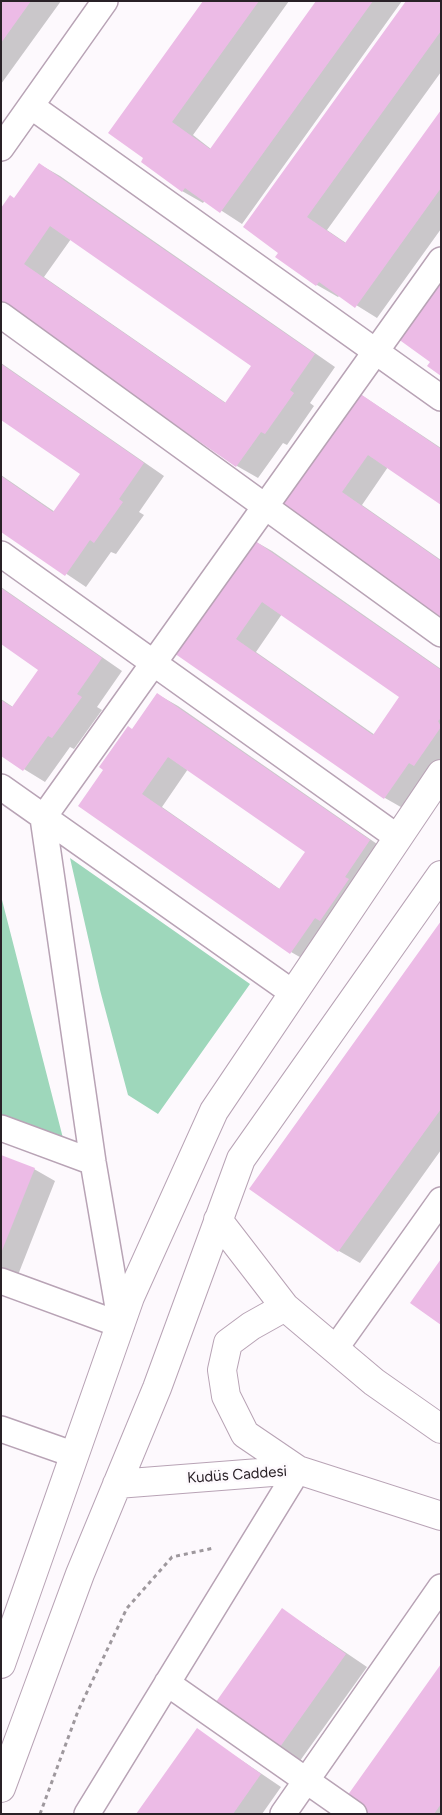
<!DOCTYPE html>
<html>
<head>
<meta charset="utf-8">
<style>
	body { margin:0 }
	#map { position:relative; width:442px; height:1815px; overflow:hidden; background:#fdf9fd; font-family:Figtree,sans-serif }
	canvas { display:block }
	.frame { position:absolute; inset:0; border:2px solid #292127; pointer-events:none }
</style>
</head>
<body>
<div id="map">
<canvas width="442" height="1815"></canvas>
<div class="frame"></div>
</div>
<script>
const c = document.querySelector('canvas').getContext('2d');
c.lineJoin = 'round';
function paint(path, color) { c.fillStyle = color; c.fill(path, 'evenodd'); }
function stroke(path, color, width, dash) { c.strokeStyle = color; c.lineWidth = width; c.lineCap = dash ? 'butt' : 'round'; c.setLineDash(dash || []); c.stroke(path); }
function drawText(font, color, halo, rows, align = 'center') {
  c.font = font + ' Figtree,sans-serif'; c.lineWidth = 5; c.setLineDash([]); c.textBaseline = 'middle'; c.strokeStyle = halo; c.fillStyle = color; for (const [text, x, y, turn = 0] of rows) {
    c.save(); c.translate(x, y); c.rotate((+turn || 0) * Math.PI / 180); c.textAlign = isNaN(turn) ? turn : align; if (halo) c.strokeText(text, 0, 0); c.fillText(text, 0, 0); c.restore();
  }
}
const green = new Path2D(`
	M70,858L250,984L158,1114L128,1095L100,990Z
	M1,896L65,1146L1,1122Z`);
const shadow = new Path2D(`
	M1,1H61L1,84Z
	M205,1H289L193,135L211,149L317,1H402L242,224L205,200L203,203L182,191L142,162Z
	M441,1V72L327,230L346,243L441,112V229L377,318L340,295L338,297L317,285L277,257Z
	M39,164L60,176L335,367L310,403L314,406L287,445L283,443L258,478L237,466L1,303L15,200ZM71,239L253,366L226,403L44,277Z
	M1,363L164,476L139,512L144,515L116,554L111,552L86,587L1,530V475L55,512L82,474L1,419Z
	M357,392L441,448V504L388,467L362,505L441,560V616L279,504Z
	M251,539L272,551L441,669V769L406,810L385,798L173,651ZM282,614L401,697L375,735L256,652Z
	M1,587L122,671L97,707L102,710L74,749L70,747L45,782L1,755V699L13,707L40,670L1,643Z
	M157,694L178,706L390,853L312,964L291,952L80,805ZM188,769L307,852L281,890L162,807Z
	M441,923V1150L360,1263L339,1251L251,1189Z
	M1,1156L34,1169L55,1181L18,1275L1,1268Z
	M283,1610L367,1667L297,1765L276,1753Z
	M441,1667V1814H368Z
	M197,1730L281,1787L262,1814H137Z`);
const building = new Path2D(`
	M1,1H31L1,43Z
	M203,1H259L172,122L210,149L316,1H373L220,213L185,188L182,192L141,162L143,158L108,133Z
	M406,1H441V31L307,217L345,243L441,110V188L355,308L319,282L316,286L275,257L278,253L243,227Z
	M39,163L315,354L290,390L294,393L265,434L261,432L236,467L1,304V208L10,195L14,198ZM50,226L251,366L225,403L24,264Z
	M441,272V376L427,366L430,362L394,336Z
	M1,364L144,463L119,499L123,502L94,543L90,540L65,576L1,532V476L53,512L80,474L1,420Z
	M356,391L441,449V505L368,455L342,492L441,561V617L278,504Z
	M251,538L441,670V718L438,721L441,727L414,766L409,763L384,799L171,651ZM262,602L399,697L373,735L236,639Z
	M1,588L102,658L77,694L82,697L52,738L48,736L23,771L1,756V700L12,707L38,670L1,644Z
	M157,693L370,840L345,877L349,879L320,921L315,918L290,954L78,806L103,770L99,767L128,726L132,729ZM168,757L305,852L279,889L142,794Z
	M441,921V1109L338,1252L249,1189Z
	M1,1155L35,1168L1,1253Z
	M441,1259V1325L410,1303Z
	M282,1608L346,1654L275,1754L211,1709Z
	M441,1664V1804L434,1814H366L345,1799Z
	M197,1728L261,1774L233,1814H136Z`);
const path = new Path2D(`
	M40,1814L78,1711L127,1608L172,1557L214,1548`);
const minor = new Path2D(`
	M31,106L441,398
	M1,148L105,1
	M1,315L441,634
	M1,554L397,837
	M1,787L293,993
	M1,1128L93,1162
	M1,1281L121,1325L93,1162L43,818L441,260
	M335,1349L441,1200
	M1,1429L75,1455
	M167,1683L354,1814
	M87,1814L298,1470
	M283,1814L441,1587`);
const tertiary = new Path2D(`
	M218,1220L285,1307L374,1382L441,1429
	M285,1307L251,1326L228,1343L222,1370L226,1396L245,1434L298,1470
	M117,1484L298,1470L441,1516
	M1,1664L130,1297L214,1111L441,774
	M1,1788L80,1574L157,1388L241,1159L441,875`);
const streetNames = [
	["Kudüs Caddesi",237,1475,-4]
];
paint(green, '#9ed7bb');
paint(shadow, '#0003');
paint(building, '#ecbbe6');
stroke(minor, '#b8a3b5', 28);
stroke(tertiary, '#b8a3b5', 30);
stroke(path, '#9e989d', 3, [4, 4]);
stroke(minor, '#fff', 25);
stroke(tertiary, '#fff', 28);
drawText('15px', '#292127', '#fdf9fd', streetNames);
</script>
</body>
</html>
